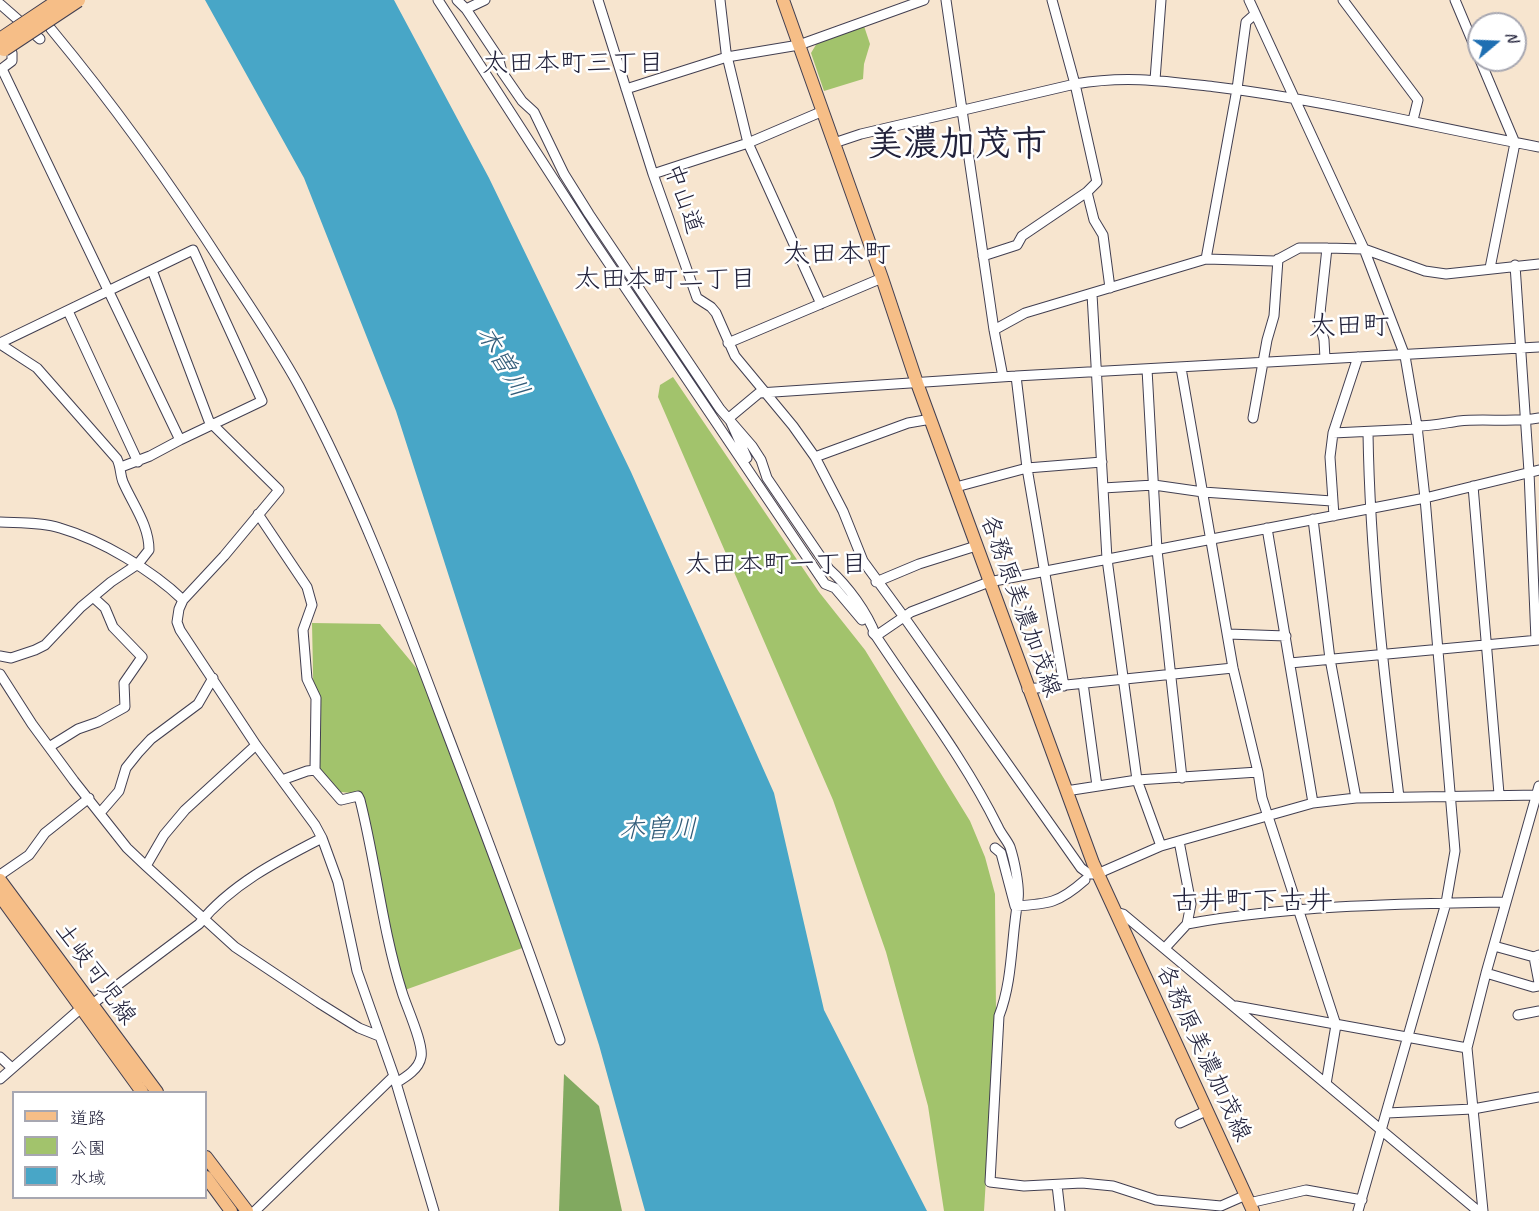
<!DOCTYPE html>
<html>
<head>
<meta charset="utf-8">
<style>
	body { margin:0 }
	#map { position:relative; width:1539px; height:1211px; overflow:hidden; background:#f7e5cf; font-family:Caveat,"Klee One",sans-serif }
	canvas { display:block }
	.legend { position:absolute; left:12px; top:1091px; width:195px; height:108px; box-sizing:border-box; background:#fff; border:2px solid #a7a7b1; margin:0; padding:8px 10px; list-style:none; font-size:18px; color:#22223b }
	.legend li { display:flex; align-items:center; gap:12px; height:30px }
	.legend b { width:30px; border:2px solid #a7a7b1 }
	.north { position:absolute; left:1467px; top:12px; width:60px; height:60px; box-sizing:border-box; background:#fff; border:2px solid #a7a7b1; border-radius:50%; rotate:71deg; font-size:16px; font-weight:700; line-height:24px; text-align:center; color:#22223b }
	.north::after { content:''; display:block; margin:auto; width:21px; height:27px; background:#1f6fb2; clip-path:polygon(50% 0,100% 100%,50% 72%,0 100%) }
</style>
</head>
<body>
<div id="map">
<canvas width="1539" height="1211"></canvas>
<ul class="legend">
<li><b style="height:8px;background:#f6be87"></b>道路</li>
<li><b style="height:16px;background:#a2c36c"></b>公園</li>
<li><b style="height:16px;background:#48a6c7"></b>水域</li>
</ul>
<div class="north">N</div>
</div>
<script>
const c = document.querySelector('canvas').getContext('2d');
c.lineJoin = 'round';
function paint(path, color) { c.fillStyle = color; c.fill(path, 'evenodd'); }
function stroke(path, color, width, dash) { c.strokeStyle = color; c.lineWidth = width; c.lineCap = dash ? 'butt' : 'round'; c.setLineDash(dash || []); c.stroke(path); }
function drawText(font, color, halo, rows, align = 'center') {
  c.font = font + ' Caveat,"Klee One",sans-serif'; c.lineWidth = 5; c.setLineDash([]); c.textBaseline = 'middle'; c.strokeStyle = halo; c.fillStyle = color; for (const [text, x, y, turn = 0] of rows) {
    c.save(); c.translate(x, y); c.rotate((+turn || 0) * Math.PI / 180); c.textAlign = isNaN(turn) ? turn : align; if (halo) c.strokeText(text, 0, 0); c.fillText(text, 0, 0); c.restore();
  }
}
const green = new Path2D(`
	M864,26L870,44L864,64L863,79L824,91L811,53L817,43Z
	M673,377L819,592L865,650L970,821L985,857L995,894L996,1014L984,1211H944L928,1106L886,952L833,800L658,397L660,385Z
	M312,623L380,624L428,682L528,946L402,991L361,794L341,792L315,770Z`);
const forest = new Path2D(`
	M564,1074L599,1106L622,1211H559Z`);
const water = new Path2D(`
	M205,0H394L489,178L631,472L774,793L824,1010L927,1211H645L599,1045L396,411L304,178Z`);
const minor = new Path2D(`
	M438,0L591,237L825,584L835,588L862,620
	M457,0L466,9L498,57L502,72L522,101L534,112L564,174L589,214L720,409L752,446L761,460L767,478L829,569C848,586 867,612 876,636C917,698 965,760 998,827C1001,834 1007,840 1010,847C1014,859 1020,887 1018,900C1011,939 1013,980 999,1016L990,1182L1024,1186L1082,1183L1113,1186L1156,1200L1221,1206L1246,1195
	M598,0L653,174L697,298L711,307L716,313L735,356L793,426L815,457L843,511L863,561L904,617L1081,868L1089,874H1097L1161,846L1313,803L1356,798L1539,795
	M720,0L726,52L748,143L821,304
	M946,0L994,330L1003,377
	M1249,0L1364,249L1405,356L1417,426L1425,498L1455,851L1446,903L1358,1211
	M1343,0L1418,100L1413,120
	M1455,0L1479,57
	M0,4L40,39
	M466,9L485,0
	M51,29C115,106 172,186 226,270C251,308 277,346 299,386C356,492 399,605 441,717C482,825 523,931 560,1040
	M1480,60L1515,143L1490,268
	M2,69L180,440
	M0,70L12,61V53L4,42
	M1155,80L1161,0
	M626,89L727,57L799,45L924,0
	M834,143L861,134L1075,84C1126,75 1165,81 1216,87C1325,100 1431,127 1539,147
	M653,174L748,143L823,111
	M1087,192L1094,220L1103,235L1110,288
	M983,256L1017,245L1022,236L1087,192L1097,182L1075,84L1052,0
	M1206,259L1237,89L1246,22L1255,14
	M1515,265L1529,472L1536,640
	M152,270L209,421L279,490L224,556L183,600L179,609L177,622L180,630L256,745L315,825L322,838L338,882L357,971L394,1076L434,1211
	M1092,294L1107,559L1137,780L1161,846
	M68,311L138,462
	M994,330L1025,313L1206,259L1275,261L1299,248H1327L1364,249L1425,271L1446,274L1539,264
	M0,343L193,250L262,401L180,440L150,456L121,467
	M728,343L882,278
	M0,344L37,368L117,459C121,467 120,475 123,482C133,505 149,525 149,550L138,564L111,582L81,607L45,645L35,650L11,658L0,656
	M1325,359L1324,340L1319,322L1327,248
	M1181,368L1233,668L1258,772L1262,798L1336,1025L1326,1084
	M1147,369L1157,550L1182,778
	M1016,376L1027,468L1064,686
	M1253,418L1267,340L1274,316L1278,259
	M1417,426C1432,426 1445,423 1459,421C1486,418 1513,423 1539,418
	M1333,433L1417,429
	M1368,433C1370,555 1384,676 1399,797
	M815,457L908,423L931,419
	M747,458L729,418L759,393L1016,376L1539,347
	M1473,486L1499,794
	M956,487L1027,468L1102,462
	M1103,488L1154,485L1203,492L1332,501
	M258,514L307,587L312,605L303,630L307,679L316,698L315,770
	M1334,516L1330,457L1333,433L1358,357
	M1313,519L1330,659L1356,798
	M0,522C19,523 42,522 60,528C101,540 152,570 183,600
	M1267,528L1313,803
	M876,582L919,564L976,546
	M873,633L876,636L911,612L989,582L1425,498L1539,470
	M1228,634L1286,636
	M1290,663L1539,640
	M0,674L32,724L74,781L127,848L146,866L235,947L319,1003L359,1028L379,1036
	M1083,683L1097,786
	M1027,689L1233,668
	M49,747L78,729L98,722L125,707L124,683L142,657L113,627L105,608L94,598
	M282,780L307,771L315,770L341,800L358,796L360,800C376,863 382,929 402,992C406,1006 424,1044 421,1057C419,1069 406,1077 396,1083
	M1066,791L1137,780L1258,772
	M100,813L119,791L126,768L138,753L151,739L198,704L213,678
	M995,848L1001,853L1015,906C1049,904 1059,903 1085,880
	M146,866L164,835L185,810L256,745
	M0,875L29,855L45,833L89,798
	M1115,912L1123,914L1478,1211
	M1187,924C1292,905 1399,904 1506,902
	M1494,946L1534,957L1539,955
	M1165,948L1187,924L1191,904L1179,841
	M1534,957L1539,983
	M1486,973L1533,987L1539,986
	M1236,1006L1467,1048
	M1518,1015L1539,1011
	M0,1057L12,1068
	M0,1079L80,1009L91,1005L199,924C231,884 279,860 322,838
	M1387,1113L1473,1109L1539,1097
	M1180,1123L1206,1111
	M1057,1185L1060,1211
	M1249,1203L1306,1190L1362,1200
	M255,1211L394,1076
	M1483,1211L1467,1048L1486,973L1539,786`);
const major = new Path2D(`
	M783,0L882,278L917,383L1093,863L1253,1211
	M0,880L157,1092
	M0,896L142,1092
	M206,1157L247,1211
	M206,1177L231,1211`);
const highwayBridge = new Path2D(`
	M0,40L60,0
	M4,49L78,0`);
const streetNames = [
	["中山道",683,199,71],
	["各務原美濃加茂線",1020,606,70],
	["土岐可児線",95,974,54],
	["各務原美濃加茂線",1203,1053,65]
];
const neighbourhoodNames = [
	["太田本町三丁目",573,64],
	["太田本町二丁目",665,280],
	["太田本町一丁目",776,565]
];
const waterNames = [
	["木曽川",502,362,60],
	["木曽川",658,830]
];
const quarterNames = [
	["太田本町",837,255],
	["太田町",1349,327],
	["古井町下古井",1252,902]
];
const townNames = [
	["美濃加茂市",957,146]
];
paint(green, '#a2c36c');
paint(forest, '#81a960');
paint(water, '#48a6c7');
stroke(minor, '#423f51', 11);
stroke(major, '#423f51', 14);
stroke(minor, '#fff', 9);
stroke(major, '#f6be87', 12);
stroke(highwayBridge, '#423f51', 16, []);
stroke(highwayBridge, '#f6be87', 14);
drawText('24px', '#22223b', '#fff', streetNames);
drawText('26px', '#22223b', '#fff', neighbourhoodNames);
drawText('italic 26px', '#335d7a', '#fff', waterNames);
drawText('27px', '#22223b', '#fff', quarterNames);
drawText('bold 36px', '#22223b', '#fff', townNames);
</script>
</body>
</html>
